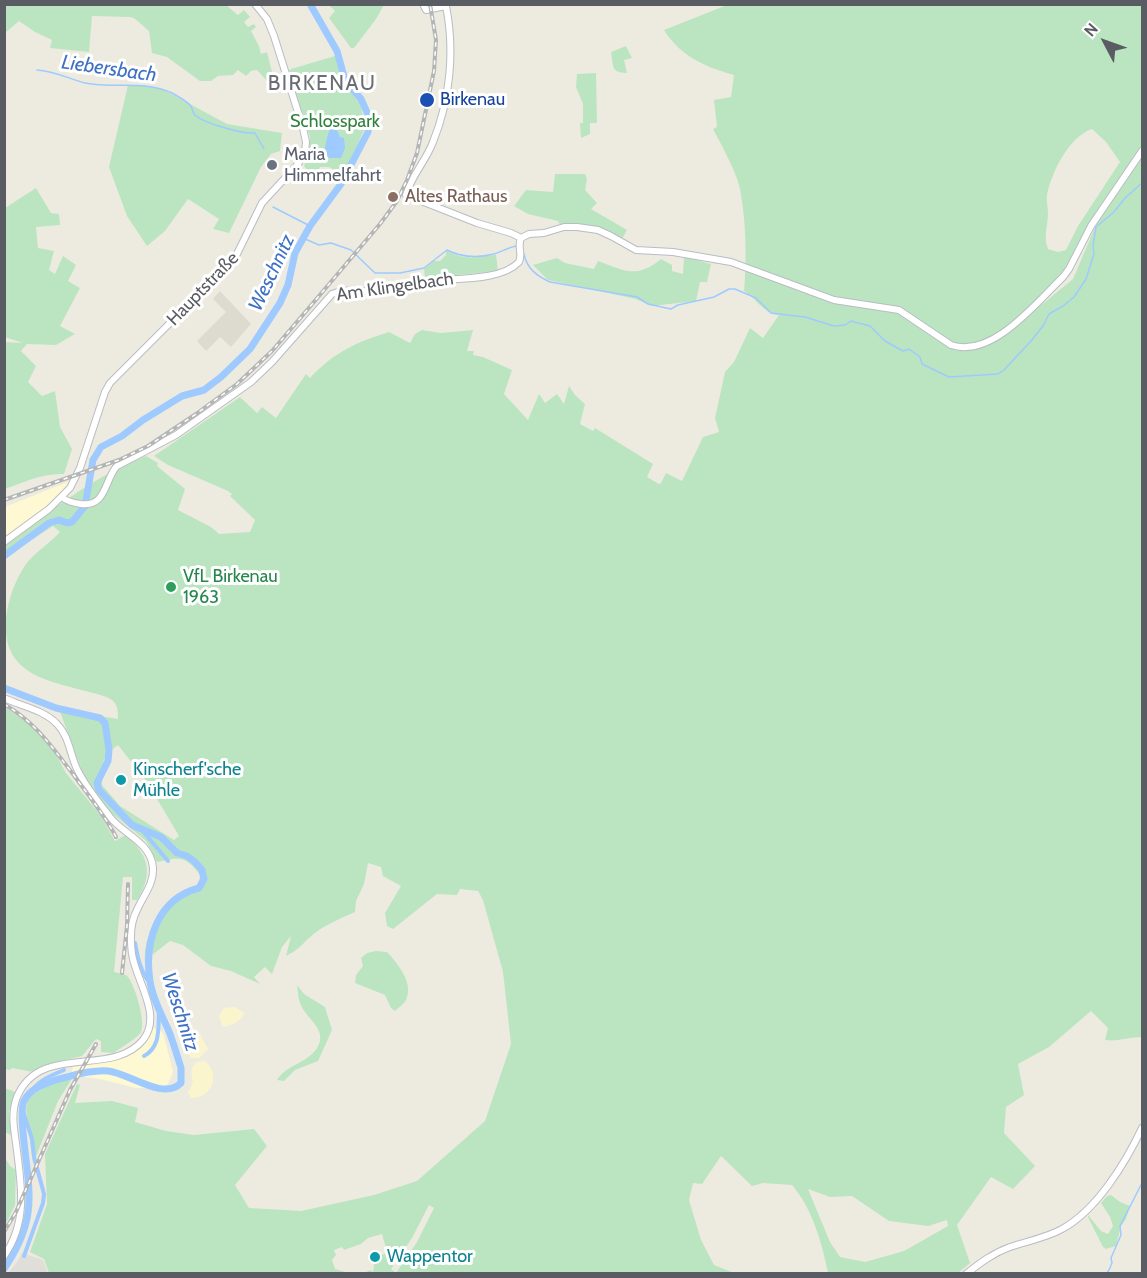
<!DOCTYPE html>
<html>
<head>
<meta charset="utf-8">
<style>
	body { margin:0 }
	#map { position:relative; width:1147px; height:1278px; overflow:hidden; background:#edebe0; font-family:Cabin,sans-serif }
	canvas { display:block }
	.frame { position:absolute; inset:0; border:6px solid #595c62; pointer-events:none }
	.north { position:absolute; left:1075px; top:12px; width:60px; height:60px; -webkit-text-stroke:4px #fff; paint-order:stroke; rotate:311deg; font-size:16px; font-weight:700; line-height:24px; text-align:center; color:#595c62 }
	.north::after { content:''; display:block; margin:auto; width:21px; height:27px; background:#595c62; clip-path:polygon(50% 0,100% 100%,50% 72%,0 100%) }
</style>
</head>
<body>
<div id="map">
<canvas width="1147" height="1278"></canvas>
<div class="frame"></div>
<div class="north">N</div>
</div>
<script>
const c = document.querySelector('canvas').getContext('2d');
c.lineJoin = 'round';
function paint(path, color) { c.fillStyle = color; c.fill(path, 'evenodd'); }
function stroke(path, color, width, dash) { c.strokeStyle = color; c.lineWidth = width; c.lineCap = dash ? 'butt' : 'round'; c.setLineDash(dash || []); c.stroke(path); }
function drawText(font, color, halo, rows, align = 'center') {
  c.font = font + ' Cabin,sans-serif'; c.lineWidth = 6; c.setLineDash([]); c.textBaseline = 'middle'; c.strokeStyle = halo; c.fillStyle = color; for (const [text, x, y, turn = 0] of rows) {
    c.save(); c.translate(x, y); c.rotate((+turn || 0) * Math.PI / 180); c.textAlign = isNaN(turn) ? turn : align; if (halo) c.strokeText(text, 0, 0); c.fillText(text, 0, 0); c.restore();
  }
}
const commercial = new Path2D(`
	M70,481L55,500L5,537V507Z
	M154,1028L162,1032L164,1036L173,1072L168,1084L161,1087L136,1088L100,1079L71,1075L73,1066L125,1056L144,1045Z`);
const industrial = new Path2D(`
	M22,1253L43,1260L48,1273H8L18,1261Z`);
const education = new Path2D(`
	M220,291L251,324L231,347L220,337L206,351L197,341L226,312L213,299Z`);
const green = new Path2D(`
	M5,4L226,5L238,15L244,10L250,17L244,22L248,27L254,24L256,27L251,31L259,46L261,54L267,52L274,80L268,82L257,70L251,71L246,76L238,70L233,75L218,76L211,81H200L167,57L152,53L149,31L134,18L129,17L92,16L89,52L50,48L52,40L35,32L19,21L5,33Z
	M384,5L376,19L354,48H351L329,18L335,11L329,5Z
	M727,5H1142V146L1063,271L1007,333L1073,279L1096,225L1142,155V1037C1131,1037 1115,1042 1105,1040L1108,1028L1091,1011L1049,1047L1018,1064L1024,1095L1006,1107L1004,1133L1035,1166L1013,1189L991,1177L957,1225L970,1263L958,1273H827H828C822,1243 812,1208 792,1185L763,1183L752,1186L721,1156L702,1184L693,1183L689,1200L701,1240L714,1265L734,1273H364L370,1270L373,1272L375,1259L387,1252L382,1234L368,1238L361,1244L344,1250L342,1247L334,1250L336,1255L332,1260L335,1269L349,1273H49L44,1259L30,1252L47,1204L45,1154L77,1084L80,1085L75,1103L112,1101L138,1108L135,1122L166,1131L194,1135L254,1129L267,1146L235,1185L249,1208L301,1211L374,1195L417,1181L485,1121L511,1044L503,972L483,900L478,891L460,889L457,895L437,894L393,929L387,926L385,913L401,886L383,876L381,867L368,863L364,884L356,901L355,912C339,919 322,926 309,938C301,946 296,951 286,956L291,936L282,947L272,974L265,967L254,977L260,984L231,971L211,966L183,945L170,941L152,955V981C150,977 147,973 146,968C141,949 152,919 166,907C176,898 187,892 199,886L200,875C185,855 180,857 157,862L146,841L109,811L84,776L59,709L118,719C118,714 118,706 114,702C109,696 96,694 89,692C54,682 10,677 6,633C4,612 12,586 24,567C32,554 49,544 60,532L53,526L5,557L4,545C49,512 94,476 146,456L158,463L157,466L185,489L178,510L211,527L219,534L250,532L255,520L230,496L232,494L228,491L168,465L154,456L240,397L257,413L262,407L276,418L306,374L310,378C334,352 357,342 389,332L410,343L415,334L422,330L441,333L473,330L467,351H474L473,355L483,357L512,370L504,394L528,420L539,394L545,403L557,394L564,404L569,386L575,395L585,404L580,424L593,431L595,428L653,464L647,477L659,484L661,483L666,473L682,481L703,437L719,432L715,418L725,372L734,362L750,328L763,338L779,315C765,315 756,298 744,291C747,260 746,220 740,189C737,173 721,144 713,129L717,127L714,100L731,97L734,75C705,67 680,56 664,30ZM1092,129L1106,142L1120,162L1078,226L1066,250L1058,252L1048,249C1043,237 1048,226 1048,213C1048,207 1046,201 1047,195C1052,171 1069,137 1092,129ZM118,745L147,782L179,836L174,840L120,806L102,785C104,764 98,759 118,745ZM808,1189L830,1197L852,1196L889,1221L928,1226L947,1220L948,1226L904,1251L865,1262L840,1257L830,1242ZM429,1205L434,1208L417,1242L396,1273L391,1269L412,1238Z
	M626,46L632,58L624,60L627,73C610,72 614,67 611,52Z
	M335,56L343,80L360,104L364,120V130L347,169L343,170L341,173L329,167H320L314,179L304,166L310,149V137L289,71L291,69Z
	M596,73L597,123H590V134L581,138L580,123H583V104L576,87L577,74Z
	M128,85H143L164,90L227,124L282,133L280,151L271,154L261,167L229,233L213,229L219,219L188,199L165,231L147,246L127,216L109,167Z
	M555,174H585L587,179L585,190L597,203L591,209L627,230L622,239L597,228L561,226L558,221L528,214L514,206L526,190L553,192Z
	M36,188L51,213L59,214L60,225L36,227L38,248L54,251L49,270L55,274L63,256L76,265L68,281L80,288L60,326L75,334L56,345L27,344L21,351L36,366L28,382L42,396L55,391L60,427L72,449L64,474C43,473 24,482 5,489V342L23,343L5,337V208Z
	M446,250C466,262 476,256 496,255L498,271L425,278L424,269L434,261H440L446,255Z
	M684,257L711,264L707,282H700L696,301L652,306L636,299L548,280L533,265L557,258L565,263L594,269L598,261C626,271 636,279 661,259L672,265V271L683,274Z
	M5,707L32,726L56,755L66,773L101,816L115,841L125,835C149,854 154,874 137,900H132V877H123L114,972C118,973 124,973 127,976C135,984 146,1022 141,1032C138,1038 120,1048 114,1053L101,1052V1041L96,1039L82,1056L56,1062L33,1072L12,1068L10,1070L5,1069Z
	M376,951L387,952C398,964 414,983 406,1000C404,1004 398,1008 395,1011L391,1008L385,995L355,983L356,975L363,966L361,958L367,953Z
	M297,985L304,994L325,1007L332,1030L318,1061L295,1070L284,1081L277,1080C287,1065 303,1064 314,1052C332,1031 306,1020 300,1003C298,998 298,991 297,985Z
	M73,1077L58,1101L33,1164L26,1109L28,1098L50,1084Z
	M5,1088L15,1092L9,1111L11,1135L5,1132Z
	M4,1156L10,1166L16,1170L15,1205L5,1226Z
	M1111,1195L1120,1202L1130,1206L1126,1219L1121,1226L1116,1246L1106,1249L1103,1247L1088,1217V1215L1101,1231L1108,1234L1113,1226L1110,1217L1101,1203L1107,1196Z`);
const sand = new Path2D(`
	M235,1007L244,1013C241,1022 232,1025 223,1027L219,1016L224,1008Z
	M192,1028L198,1031L208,1049L199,1058H191L179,1039Z
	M205,1061C221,1075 212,1098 191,1098L188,1093L193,1082C191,1075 190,1066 197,1062Z`);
const water = new Path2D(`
	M330,125H335L340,137L344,138L345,148L341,158H326C322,147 329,137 330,125Z`);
const stream = new Path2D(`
	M37,70C55,71 69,79 85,83C114,89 144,80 172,93C177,96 187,101 191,106C191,106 194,114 194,114C202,123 242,134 255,133L264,149
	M273,207L310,226
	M303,238L319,245L331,243L351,250L375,273H400L424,268L447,250C463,258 478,258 494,254C502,252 508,247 517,246
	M524,254C527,269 537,276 550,282L637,297L648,304L671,309L678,305L714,297L729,289H735L756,298L771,313L805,317L834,326L845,325L851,321L870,326L885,341L903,351L909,349L920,357L922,364L949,377L998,374L1004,370L1031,341L1043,326L1049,314L1063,306L1074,297L1086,279L1094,254L1093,246L1096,227L1114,212L1125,198L1142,183
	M1106,1274L1109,1270L1112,1263L1111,1258L1121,1235L1120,1226L1142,1183`);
const canal = new Path2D(`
	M142,830L168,861
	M135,943C138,958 140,971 150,983
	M144,1056C161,1047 158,1028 159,1011
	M28,1095C38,1081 49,1076 64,1070
	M23,1111L32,1139L34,1157L44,1194L43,1203L24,1256`);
const river = new Path2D(`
	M4,556L49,523L59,520L67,523L72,522L85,506L93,460L101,447L122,436L143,420L182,396L204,390L221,377L250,349L280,303L288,285L295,253L310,226L341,184L368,132L369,117L361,99L345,80L337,51L310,4
	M4,688L56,708L100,718L105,723L109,750L108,761L97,783L99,790L132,825L161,837L177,853L187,856L194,861L202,870L204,879L199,888C157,899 144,942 150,981C152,997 161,1014 168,1029C173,1041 177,1055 181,1068V1083C163,1101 129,1073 108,1071C94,1070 81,1073 67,1077C54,1080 30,1087 24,1101C20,1109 23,1132 24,1142C30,1196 37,1220 4,1269`);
const secondary = new Path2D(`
	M423,4L426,10L446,6C455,51 450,100 433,142C426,161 411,176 406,195L477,223L511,233L521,238
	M521,238L529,234L544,233L564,227H577L598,230L611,236L636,250L673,252L731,262L834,300L899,310L951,345C992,359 1036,303 1063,277L1069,269L1091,226L1142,151
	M63,498C68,502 74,503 81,504C107,507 104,480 117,466L176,435L251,382L272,362L332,294C345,288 361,292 374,291C390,289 404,285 420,282C448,277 499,283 519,262C523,254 517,247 521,238
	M4,542L49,509L70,488L80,468L105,392L110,383L235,258L262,203L298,164L305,152L306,142L303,128L274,36L267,19L255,4
	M4,698C21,706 44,710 57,724C69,736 70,754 77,769C85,786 99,803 110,817C124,835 151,842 153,868C154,884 143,896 137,910C130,923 130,939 132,954C136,981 163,1015 143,1040C112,1078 40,1042 17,1097C10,1115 15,1133 17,1151C22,1189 27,1223 4,1256
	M966,1274C980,1263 993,1253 1010,1247C1027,1241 1046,1238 1062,1229C1097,1210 1126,1162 1142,1128`);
const rail = new Path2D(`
	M4,500L119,460L148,446L196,414L237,384L272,351L302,316L380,224L397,201L407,180L417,153L434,71L436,40L430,4
	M4,704C36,723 51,746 73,774C88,795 104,814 116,837
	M122,973L127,926L128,884
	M4,1232L16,1212L70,1090L96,1044`);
const markers = [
	[427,100,8,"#1a4fb4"],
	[272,165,6,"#6b7280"],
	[393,197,6,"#8d6e63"],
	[171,587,6,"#2e9e5b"],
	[121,780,6,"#0f9aa8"],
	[375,1257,6,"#0f9aa8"]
];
const transitNames = [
	["Birkenau",440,100]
];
const parkNames = [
	["Schlosspark",335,122]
];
const worshipNames = [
	["Maria",284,155],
	["Himmelfahrt",284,176]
];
const educationNames = [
	["Altes Rathaus",405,197]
];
const streetNames = [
	["Am Klingelbach",395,287,-8],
	["Hauptstraße",203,289,-46]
];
const leisureNames = [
	["VfL Birkenau",183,577],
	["1963",183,598]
];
const cultureNames = [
	["Kinscherf'sche",133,770],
	["Mühle",133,791],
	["Wappentor",387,1257]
];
const waterNames = [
	["Liebersbach",109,69,8],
	["Weschnitz",272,273,-65],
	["Weschnitz",180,1012,72]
];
const quarterNames = [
	["BIRKENAU",322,84]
];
paint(commercial, '#fef9d3');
paint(industrial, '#e0ded8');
paint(education, '#dddacf');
paint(green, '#bbe5c0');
paint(sand, '#fbf5cd');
paint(water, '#9ecaff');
stroke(stream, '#9ecaff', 1.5);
stroke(canal, '#9ecaff', 4);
stroke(river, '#9ecaff', 7);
stroke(secondary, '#b9bcc3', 8);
stroke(secondary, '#fff', 6);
stroke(rail, '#b4b5b5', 4);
stroke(rail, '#fff', 1.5, [4.5]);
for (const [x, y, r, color] of markers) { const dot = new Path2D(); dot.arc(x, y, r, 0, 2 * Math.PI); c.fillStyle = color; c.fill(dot); stroke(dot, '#fff', 2); }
drawText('18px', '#164399', '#fff', transitNames, 'left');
drawText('18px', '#31813e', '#fff', parkNames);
drawText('18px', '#5b616d', '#fff', worshipNames, 'left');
drawText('18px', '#785e54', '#fff', educationNames, 'left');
drawText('18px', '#595c62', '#fff', streetNames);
drawText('18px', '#27864d', '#fff', leisureNames, 'left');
drawText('18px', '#0d838f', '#fff', cultureNames, 'left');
drawText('italic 20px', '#3e71c4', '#fff', waterNames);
c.letterSpacing = '1.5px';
drawText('21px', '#6a6e74', '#fff', quarterNames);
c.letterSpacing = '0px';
</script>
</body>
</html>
